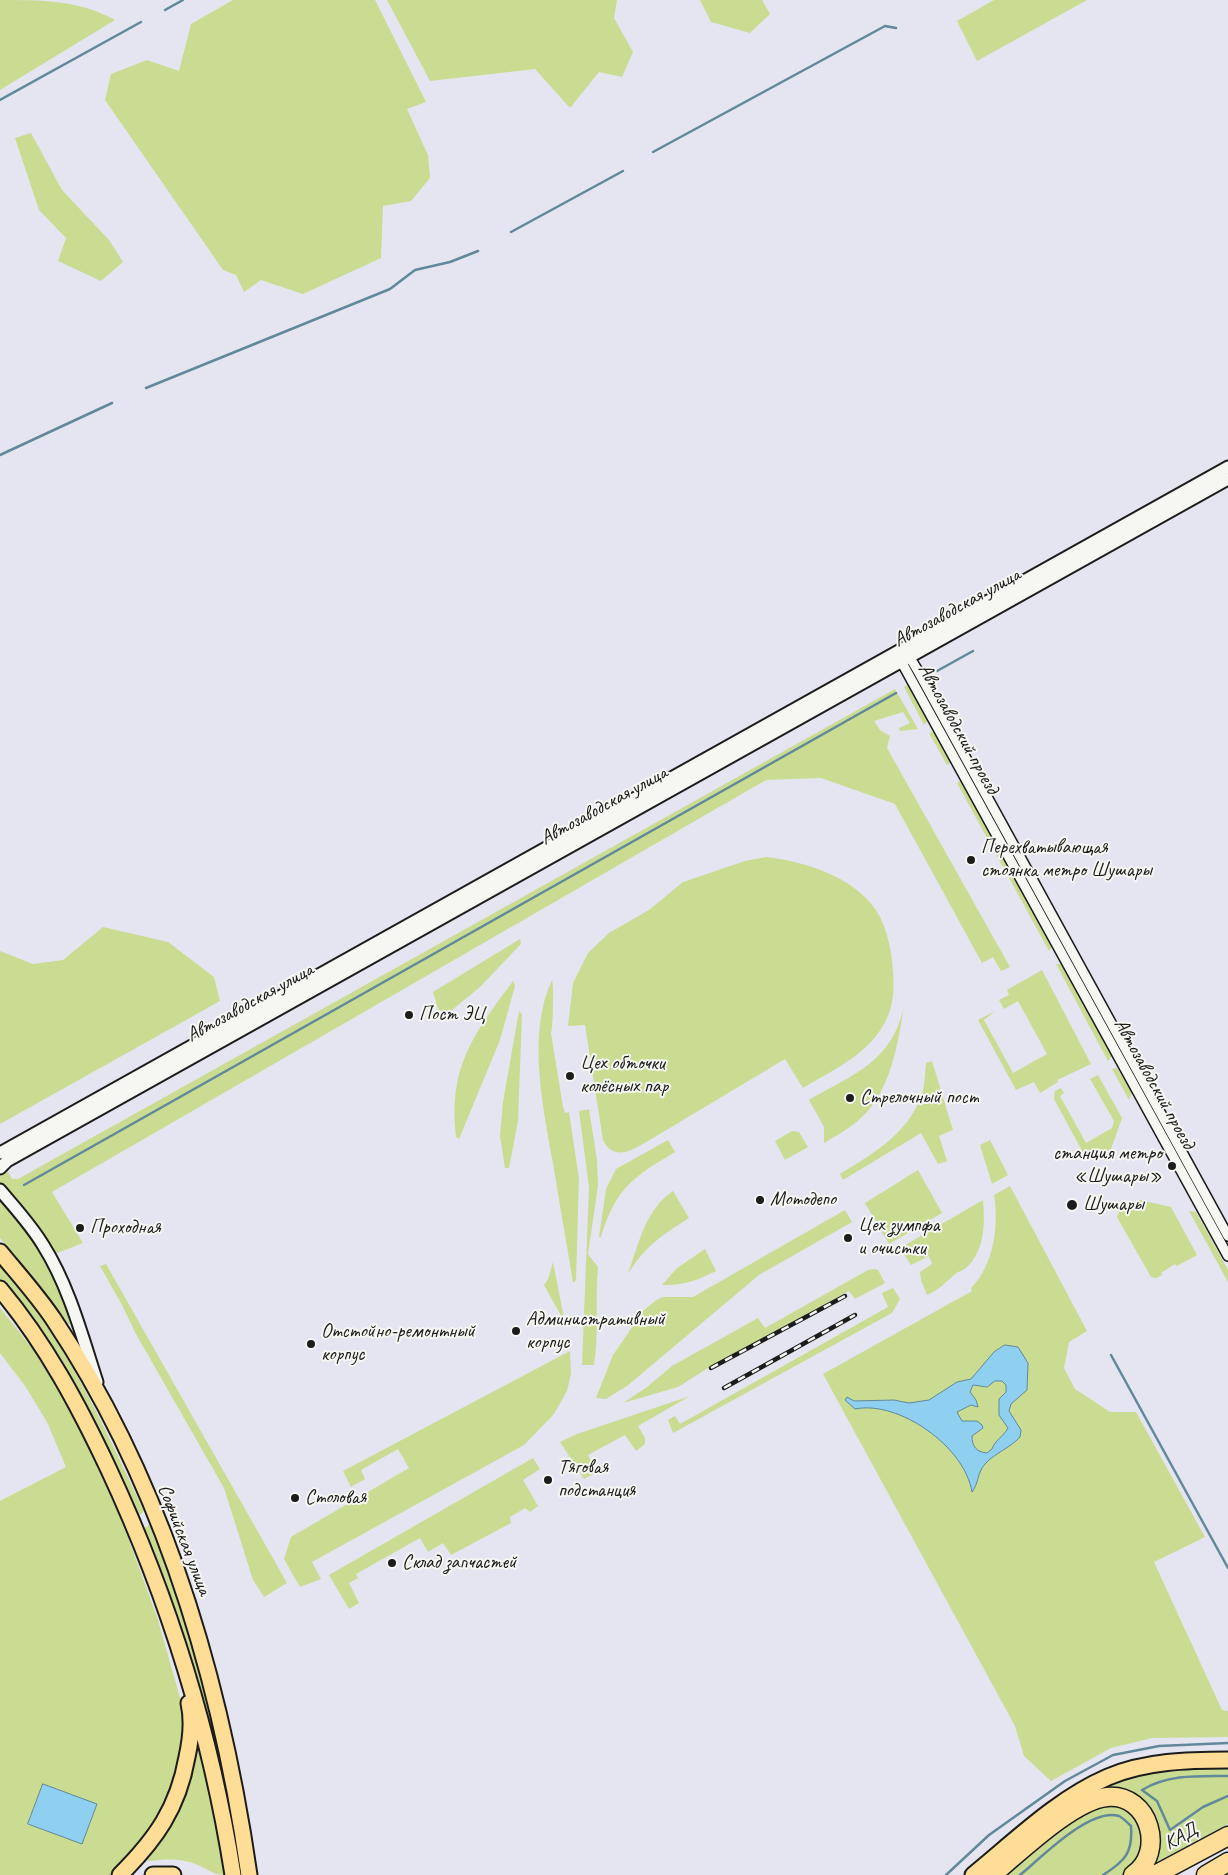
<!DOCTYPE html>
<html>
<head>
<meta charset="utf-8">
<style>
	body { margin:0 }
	canvas { display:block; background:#e4e5f0 }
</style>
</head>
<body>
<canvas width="1228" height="1875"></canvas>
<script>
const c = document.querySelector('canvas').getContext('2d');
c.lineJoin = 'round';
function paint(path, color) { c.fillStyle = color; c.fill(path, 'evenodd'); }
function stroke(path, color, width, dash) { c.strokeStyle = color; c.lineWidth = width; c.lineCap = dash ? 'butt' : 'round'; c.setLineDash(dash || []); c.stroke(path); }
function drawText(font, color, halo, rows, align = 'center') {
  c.font = font + ' Caveat,sans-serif'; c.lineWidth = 4; c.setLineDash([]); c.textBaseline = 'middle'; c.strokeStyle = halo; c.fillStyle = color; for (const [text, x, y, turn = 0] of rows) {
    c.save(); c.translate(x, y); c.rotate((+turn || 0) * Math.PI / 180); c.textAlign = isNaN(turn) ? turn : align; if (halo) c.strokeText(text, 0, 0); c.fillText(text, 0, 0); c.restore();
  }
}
const green = new Path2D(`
	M0,0C41,0 80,0 115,20L0,90Z
	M233,0H375L426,102L407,109L428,155L430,178L411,201L383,206L381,258L303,294L261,280L244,292L236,275L223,270L105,100L111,74L147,60L179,71L191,24Z
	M387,0H617L614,18L633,52L622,77L599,72L570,108L535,69L430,81Z
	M700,0H762L770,14L750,33L711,22Z
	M994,0H1087L977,61L957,21Z
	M31,133L62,190L109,240L123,262L101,281L58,261L66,238L39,210L15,138Z
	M909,684L929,720L924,725L904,687Z
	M895,689L918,729L900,731L899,728L910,723L903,712L874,721L880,730L890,736L887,748L1010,967L1001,971L993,957L982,963L895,804L821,778L766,780L52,1192L83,1243L55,1254L0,1183V1176L6,1168L12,1179H18Z
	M932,732L936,733L952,762L947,765L929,733Z
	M962,780L1052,946L1049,951L957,783Z
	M766,857C805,861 861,879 880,917C888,933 892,954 893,972C895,997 892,1016 876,1036C858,1059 828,1073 803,1088L785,1059L648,1141C632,1150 614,1162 603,1140L585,1025L568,1026L573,983L588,953L609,933L649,910L683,882L745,861Z
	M103,927L168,942L214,977L220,1001L0,1124V951L33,964L63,960Z
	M520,939L521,944L480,987L446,1015L438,1009L433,992Z
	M1056,964H1063L1112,1056L1108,1061Z
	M1042,970L1091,1064L1057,1080L1058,1082L1040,1093L1034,1082L1016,1090L978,1020L995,1011L984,1020L1013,1073L1047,1054L1018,1001L1004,1009L999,1000L1009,995L1007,990Z
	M552,980C554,984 553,1030 551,1033L563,1107L565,1113L569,1112L579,1179L576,1280L573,1283C567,1245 560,1207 554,1169C544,1112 526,1035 552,980Z
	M513,981L515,986L500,1040L459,1139L456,1137C448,1067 473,1035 513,981Z
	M904,1006C898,1043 891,1090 862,1117C851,1128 837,1135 824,1143V1127L809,1100C854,1074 892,1062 904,1006Z
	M519,1011L522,1014L518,1121L509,1168H505L500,1136L503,1102Z
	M932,1061L953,1130L939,1136L947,1161L938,1164L921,1133L843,1180L840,1174C874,1153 908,1134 922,1094C925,1084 925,1072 926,1063Z
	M1117,1068L1132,1093L1129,1100L1112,1069Z
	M1098,1075L1122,1118L1111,1149L1092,1159L1086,1158L1054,1099L1055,1091L1061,1088L1064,1093L1060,1096L1086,1143L1112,1128L1114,1121L1090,1079Z
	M589,1109L597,1160L598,1186L588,1254L598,1267C595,1300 599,1333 594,1365H582L589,1187L579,1111Z
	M792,1131L799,1132L808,1147L785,1160L775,1141Z
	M668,1140L675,1152C632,1178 616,1188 601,1237H599L606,1189L616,1169Z
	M990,1140L1008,1175L992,1184L980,1145Z
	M918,1170L942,1213L889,1244L865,1203Z
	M1010,1186L1087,1331L1069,1342L1064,1368L1075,1389L1110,1412H1136L1205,1537L1154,1562L1222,1710L1228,1711V1737L1152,1738L1111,1748L1051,1781L1024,1756L1015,1726L823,1374L972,1291L971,1288C994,1265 999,1225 994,1195Z
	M673,1191L689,1218C661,1236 646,1245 628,1274C639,1243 645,1210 673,1191Z
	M0,1199L27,1229L42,1252L54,1275L70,1323L66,1328L52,1303L0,1238Z
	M983,1200C985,1222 985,1249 968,1266C965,1270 959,1271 955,1274C946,1282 939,1290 927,1295L921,1280L920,1272L932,1264L929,1256L911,1265L900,1248Z
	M1140,1200L1171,1207L1197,1255L1177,1266L1175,1264L1161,1273L1162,1275L1156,1278L1151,1277L1117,1217L1119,1211Z
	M845,1210L852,1222L759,1275L627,1386L606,1399L596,1398L613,1355L643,1311L655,1301L662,1297H693Z
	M1189,1211L1196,1212L1228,1270V1282Z
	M705,1249L716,1271C698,1280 683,1286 662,1285L677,1268Z
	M553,1262L565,1323L544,1285L548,1279Z
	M106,1264L287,1583L264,1597L253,1580L224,1488L136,1334L122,1305L100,1266Z
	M0,1265C14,1283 29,1300 42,1319C83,1378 113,1446 144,1511L141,1514L137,1515L55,1349L0,1279Z
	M875,1269L878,1270L885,1283L855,1299L849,1291L708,1368L678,1387L623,1403L647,1387L672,1366L758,1318L765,1328L868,1270Z
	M893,1288L900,1299L892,1313L673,1433L668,1420L675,1416L680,1424L888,1307L882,1293Z
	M0,1308L44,1363L67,1402L119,1513L157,1617L183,1708L180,1770L163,1817L114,1875H0V1501L66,1467L47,1422L25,1386L0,1353Z
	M570,1351L571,1374L567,1391L554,1414L524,1445L312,1562L321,1579L300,1587L284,1559L291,1537L409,1468L398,1449L361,1470L365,1479L351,1487L343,1471Z
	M690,1396L638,1426L645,1438V1444L636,1451L625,1435L588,1455L597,1472L584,1479L560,1442L577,1434Z
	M533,1458L540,1469L523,1480L538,1506L530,1512L525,1508L510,1517L511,1523L451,1555L443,1543L428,1552L420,1538L356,1574L358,1578L349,1583L359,1603L349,1609L329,1575Z
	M150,1523C167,1572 187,1621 200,1671C218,1737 231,1804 242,1872L238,1873L142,1528L147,1527Z
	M196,1747L201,1750L228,1875C213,1875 211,1871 198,1865C182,1858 166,1859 149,1861L146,1860L145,1857L173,1821Z
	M1228,1767V1824L1153,1864L1154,1819L1094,1796C1114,1768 1196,1767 1228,1767Z
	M1120,1804L1138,1816L1146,1846L1126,1875H1000L1089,1808Z`);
const water = new Path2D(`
	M1005,1345L1018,1347L1028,1363L1027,1390L1011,1404L1009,1411L1021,1430L1020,1437C1010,1448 995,1453 985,1464C977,1473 979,1483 972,1492C965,1447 899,1400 855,1409L845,1400L847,1397L854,1401L894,1400L909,1403L929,1400L957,1382L971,1379L994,1352ZM995,1381H1002L1006,1385V1392L999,1399V1415L1008,1428C1003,1437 995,1440 992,1449L987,1453C976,1452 972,1446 972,1436L983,1428L982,1425L977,1421H962L957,1412L971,1405L978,1407L976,1400L970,1392L973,1385L987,1387Z
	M43,1784L97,1804L82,1844L28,1824Z`);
const stream = new Path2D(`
	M165,10L183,0
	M0,100L141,22
	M653,152L885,26L896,28
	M511,232L623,171
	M146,388L390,289L415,270L450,262L478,251
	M0,455L112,403
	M937,671L973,651
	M24,1185L896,693
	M1111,1355L1228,1568
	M1228,1776C1199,1776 1168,1774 1142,1790L1157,1801L1170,1830L1203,1807L1228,1796
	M946,1875L989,1835L1065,1781L1113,1755L1159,1746L1228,1743
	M1020,1875C1041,1858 1090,1807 1119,1816C1123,1818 1128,1823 1131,1826C1133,1853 1125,1861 1103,1875`);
const minor = new Path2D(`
	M904,653L909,656L918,671L1228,1236
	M900,655L901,661L1228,1256`);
const tertiary = new Path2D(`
	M0,1153L1228,467
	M0,1168L7,1161L1228,479
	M0,1190C15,1208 31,1225 43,1245C69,1286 82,1336 97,1382`);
const primary = new Path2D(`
	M0,1252C18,1274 38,1296 54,1320C164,1485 221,1681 249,1875
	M0,1289C46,1344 79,1406 109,1470C169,1599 211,1735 233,1875
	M120,1875C156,1839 178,1808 187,1757C191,1739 193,1721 189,1703
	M153,1875H173
	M973,1875C1016,1840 1057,1799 1108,1777C1145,1761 1189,1760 1228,1760`);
const motorway = new Path2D(`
	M992,1875C1019,1853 1073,1800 1107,1797C1150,1793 1166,1853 1133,1875
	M1155,1875L1228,1836
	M1206,1875L1228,1862`);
const rail = new Path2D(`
	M711,1368L845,1296
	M724,1388L855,1315`);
const markers = [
	[971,860,5,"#1c1c1c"],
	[409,1015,5,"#1c1c1c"],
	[570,1076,5,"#1c1c1c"],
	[850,1098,5,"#1c1c1c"],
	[1172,1166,5,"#1c1c1c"],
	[760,1200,5,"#1c1c1c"],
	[1072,1205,6,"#1c1c1c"],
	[80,1228,5,"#1c1c1c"],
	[848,1238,5,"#1c1c1c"],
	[516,1331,5,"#1c1c1c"],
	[311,1344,5,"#1c1c1c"],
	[548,1480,5,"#1c1c1c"],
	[295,1498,5,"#1c1c1c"],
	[392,1563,5,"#1c1c1c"]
];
const streetNames = [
	["Автозаводская улица",957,608,-29],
	["Автозаводский проезд",958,729,61],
	["Автозаводская улица",604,806,-29],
	["Автозаводская улица",250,1003,-29],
	["Автозаводский проезд",1154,1084,61],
	["Софийская улица",184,1540,69],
	["КАД",1181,1837,-28]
];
const poiNames = [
	["Перехватывающая",981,848],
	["стоянка метро Шушары",981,871],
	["Пост ЭЦ",419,1015],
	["Цех обточки",580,1064],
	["колёсных пар",580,1087],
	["Стрелочный пост",860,1098],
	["станция метро",1162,1154,"right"],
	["«Шушары»",1162,1177,"right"],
	["Мотодепо",770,1200],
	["Шушары",1083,1205],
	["Цех зумпфа",858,1226],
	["и очистки",858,1249],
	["Проходная",90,1228],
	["Административный",526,1320],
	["корпус",526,1343],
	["Отстойно-ремонтный",321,1332],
	["корпус",321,1355],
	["Тяговая",558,1468],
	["подстанция",558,1491],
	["Столовая",305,1498],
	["Склад запчастей",402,1563]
];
paint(green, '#cadc91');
paint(water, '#8fd0f0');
stroke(water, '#61889b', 1);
stroke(stream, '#61889b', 2.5);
stroke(minor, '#1c1c1c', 12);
stroke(tertiary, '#1c1c1c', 15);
stroke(primary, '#1c1c1c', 19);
stroke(motorway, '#1c1c1c', 21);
stroke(minor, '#f6f6f2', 9);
stroke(tertiary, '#f6f6f2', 11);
stroke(primary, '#fedd96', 15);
stroke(motorway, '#fedd96', 18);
stroke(rail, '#1c1c1c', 4.5);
stroke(rail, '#f6f6f2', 2.5, [8]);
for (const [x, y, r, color] of markers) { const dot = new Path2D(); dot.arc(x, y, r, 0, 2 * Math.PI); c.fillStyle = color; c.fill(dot); stroke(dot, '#f6f6f2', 2); }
drawText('20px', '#1c1c1c', '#f6f6f2', streetNames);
drawText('20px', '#1c1c1c', '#f6f6f2', poiNames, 'left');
</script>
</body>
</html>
